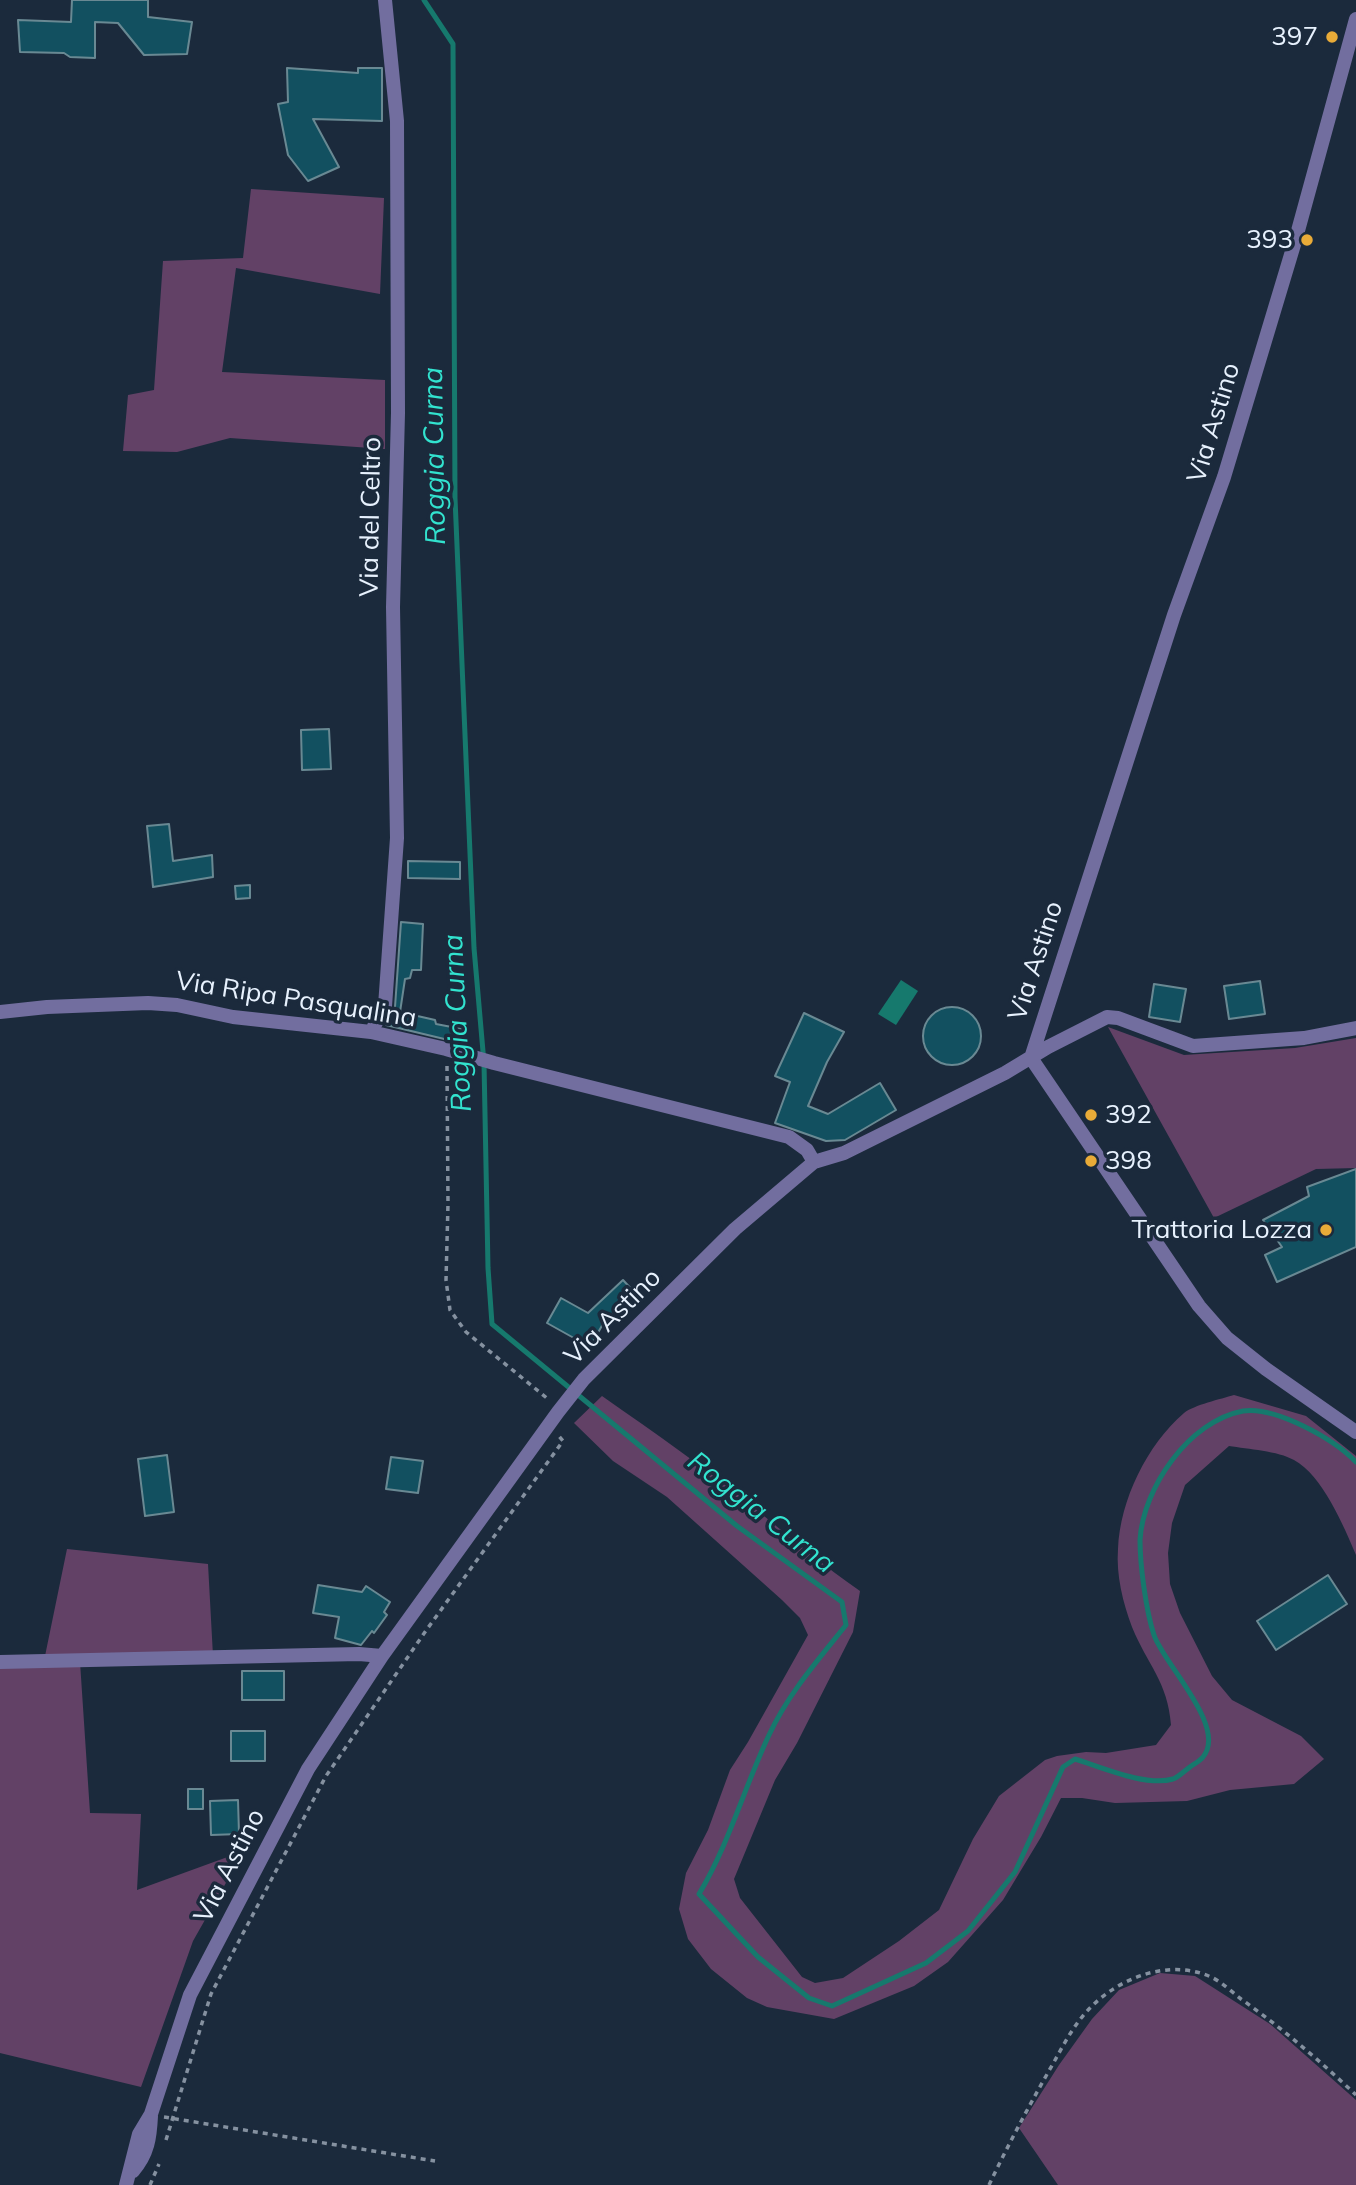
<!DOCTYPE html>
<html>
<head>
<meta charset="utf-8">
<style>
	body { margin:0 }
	canvas { display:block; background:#1b2a3c }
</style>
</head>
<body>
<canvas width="1356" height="2185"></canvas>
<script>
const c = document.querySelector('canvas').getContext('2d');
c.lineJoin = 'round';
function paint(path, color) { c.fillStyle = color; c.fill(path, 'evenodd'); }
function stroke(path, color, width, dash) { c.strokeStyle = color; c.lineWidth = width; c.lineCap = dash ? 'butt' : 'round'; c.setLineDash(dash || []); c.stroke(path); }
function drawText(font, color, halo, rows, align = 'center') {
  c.font = font + ' Mulish,sans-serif'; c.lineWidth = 7; c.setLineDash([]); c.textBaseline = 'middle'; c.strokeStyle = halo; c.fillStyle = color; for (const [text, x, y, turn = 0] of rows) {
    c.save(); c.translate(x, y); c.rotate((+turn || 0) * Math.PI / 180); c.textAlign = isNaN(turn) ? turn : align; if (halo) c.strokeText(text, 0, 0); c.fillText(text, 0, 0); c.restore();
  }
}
const green = new Path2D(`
	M251,189L384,198L380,294L236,268L222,372L385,380V449L230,438L177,452L123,451L128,395L154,390L163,261L243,258Z
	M1108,1027L1184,1055L1295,1048L1356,1038V1168L1316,1169L1214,1218Z
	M1234,1395L1306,1416L1356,1456V1555C1344,1526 1322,1475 1294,1460C1278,1451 1248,1449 1229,1446L1185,1485L1172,1523L1168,1553L1170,1584L1180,1613L1212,1676L1232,1700L1301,1736L1324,1759L1294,1784L1230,1790L1187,1801L1115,1803L1082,1798H1061L1041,1837L1003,1900L948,1962L914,1986L834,2019L767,2007L747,1998L711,1969L688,1939L679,1909L686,1873L708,1830L730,1770L748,1742L808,1635L800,1618L782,1600L667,1497L613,1461L574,1423L602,1396C655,1433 708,1470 758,1511C792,1539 824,1566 860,1591L853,1632L797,1743L775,1780L734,1879L740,1898L802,1977L815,1983L843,1978L899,1941L939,1910L973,1839L999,1796L1045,1760L1057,1756L1086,1752L1106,1753L1156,1745L1171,1725C1168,1682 1147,1664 1132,1627C1123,1603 1116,1575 1118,1549C1120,1500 1147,1445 1184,1413C1194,1405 1221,1399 1234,1395Z
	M67,1549L208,1564L213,1656L80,1662L90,1813L141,1814L137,1890L244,1851L193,1941L141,2087L0,2053V1661L45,1656Z
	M1160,1973L1195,1976L1270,2024L1356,2100V2185H1058L1019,2128L1059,2065L1092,2019L1119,1990Z`);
const water = new Path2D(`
	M901,980L918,991L896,1025L878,1014Z`);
const stream = new Path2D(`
	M424,0L453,44L455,498L474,948L484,1063L488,1268L492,1324L737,1526L842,1602L846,1625C818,1660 788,1694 769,1735C744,1788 729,1844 699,1894L758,1957L809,1998L832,2006L926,1963L968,1931L1015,1872L1063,1767L1075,1759C1101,1767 1146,1787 1173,1779C1179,1777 1185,1770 1190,1767C1194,1764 1200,1761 1203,1757C1228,1727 1163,1663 1154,1635C1146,1611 1140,1565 1140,1540C1143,1488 1189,1421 1243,1411C1275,1406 1334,1439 1356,1462`);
const building = new Path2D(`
	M72,0H148V17L192,22L187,54L144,55L118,23L95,22V58L70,57L64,53L20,52L18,20L71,22Z
	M287,68L358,73V68H382V121L313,119L339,167L308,181L288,155L278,104L288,102Z
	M329,729L331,769L302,770L301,730Z
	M169,824L173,861L212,855L213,877L153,887L147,826Z
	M408,861L460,862V879L408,878Z
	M250,885V898L236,899L235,886Z
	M401,922L423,924L421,970H412L410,978L405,979L400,1012L435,1020L436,1024L462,1029L461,1043L386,1025L395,1007Z
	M1260,981L1265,1014L1229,1019L1224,986Z
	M1154,984L1186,989L1180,1022L1149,1017Z
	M923 1036a29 29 0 1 1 58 0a29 29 0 1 1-58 0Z
	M804,1013L844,1032L827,1062L808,1106L828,1114L880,1083L896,1110L845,1140L826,1141L775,1123L790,1082L775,1076Z
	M1356,1169V1247L1277,1282L1265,1255L1282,1247L1263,1220L1309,1196L1307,1187Z
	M623,1280L635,1293L604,1322L590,1347L547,1323L561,1298L588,1313Z
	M167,1455L174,1512L145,1516L138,1459Z
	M391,1457L423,1461L418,1493L386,1489Z
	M1328,1575L1347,1604L1276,1650L1257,1621Z
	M318,1585L362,1592L366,1586L390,1602L384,1612L387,1615L374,1633L372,1631L361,1645L335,1638L339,1617L313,1613Z
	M242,1671H284V1700H242Z
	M231,1731H265V1761H231Z
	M188,1789H203V1809H188Z
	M238,1800L239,1834L211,1835L210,1801Z`);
const path = new Path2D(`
	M447,1066L448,1204L446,1280L450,1310L466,1332L548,1399
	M164,2117L435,2161
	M166,2140L211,1994L326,1776L425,1632L563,1441L558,1435
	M150,2185L159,2164
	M989,2185C1009,2143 1031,2102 1054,2062C1065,2042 1076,2021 1093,2005C1123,1976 1171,1959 1211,1977C1222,1982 1232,1992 1241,1999C1282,2028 1320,2061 1356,2095`);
const minor = new Path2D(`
	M0,1012L47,1007L148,1003L177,1005L233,1017L371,1032L446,1049L494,1063L789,1137L807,1150L814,1162
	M371,1032L385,1006L397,838L393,607L398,413L397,121L385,0
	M1031,1058L1174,615L1224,477L1296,238L1356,19
	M1031,1058L1199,1306L1227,1338L1266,1369L1356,1432
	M0,1662L359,1654L382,1656
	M133,2171C148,2154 150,2137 151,2116
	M126,2185L139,2134L151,2114L190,1995L308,1769L382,1656L558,1412L584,1379L735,1229L814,1162L844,1153L1005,1073L1048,1047L1107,1017L1118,1018L1193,1046L1304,1038L1356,1028`);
const markers = [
	[1332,37,7,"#e9ab38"],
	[1307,240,7,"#e9ab38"],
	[1091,1115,7,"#e9ab38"],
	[1091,1161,7,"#e9ab38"],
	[1326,1230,7,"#e9ab38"]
];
const poiNames = [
	["397",1318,37],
	["393",1293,240],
	["392",1105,1115,"left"],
	["398",1105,1161,"left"],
	["Trattoria Lozza",1312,1230]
];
const streetNames = [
	["Via Astino",1214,423,-73],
	["Via del Celtro",371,517,-89],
	["Via Astino",1036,961,-72],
	["Via Ripa Pasqualina",296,1000,9],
	["Via Astino",613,1317,-45],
	["Via Astino",230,1866,-63]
];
const waterNames = [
	["Roggia Curna",435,456,-91],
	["Roggia Curna",458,1023,-93],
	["Roggia Curna",761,1513,38]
];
paint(green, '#624166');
paint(water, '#16796d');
stroke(stream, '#16796d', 5);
paint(building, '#125060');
stroke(building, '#698993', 2);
stroke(path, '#8591a0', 3.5, [5, 5]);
stroke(minor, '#726e9f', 14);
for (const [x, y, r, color] of markers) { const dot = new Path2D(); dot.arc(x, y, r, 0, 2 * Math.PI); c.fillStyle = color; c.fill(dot); stroke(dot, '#1b2a3c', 2.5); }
drawText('26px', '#e7f1fd', '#1b2a3c', poiNames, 'right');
drawText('26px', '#e7f1fd', '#1b2a3c', streetNames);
drawText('italic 28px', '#32e3cf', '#1b2a3c', waterNames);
</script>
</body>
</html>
